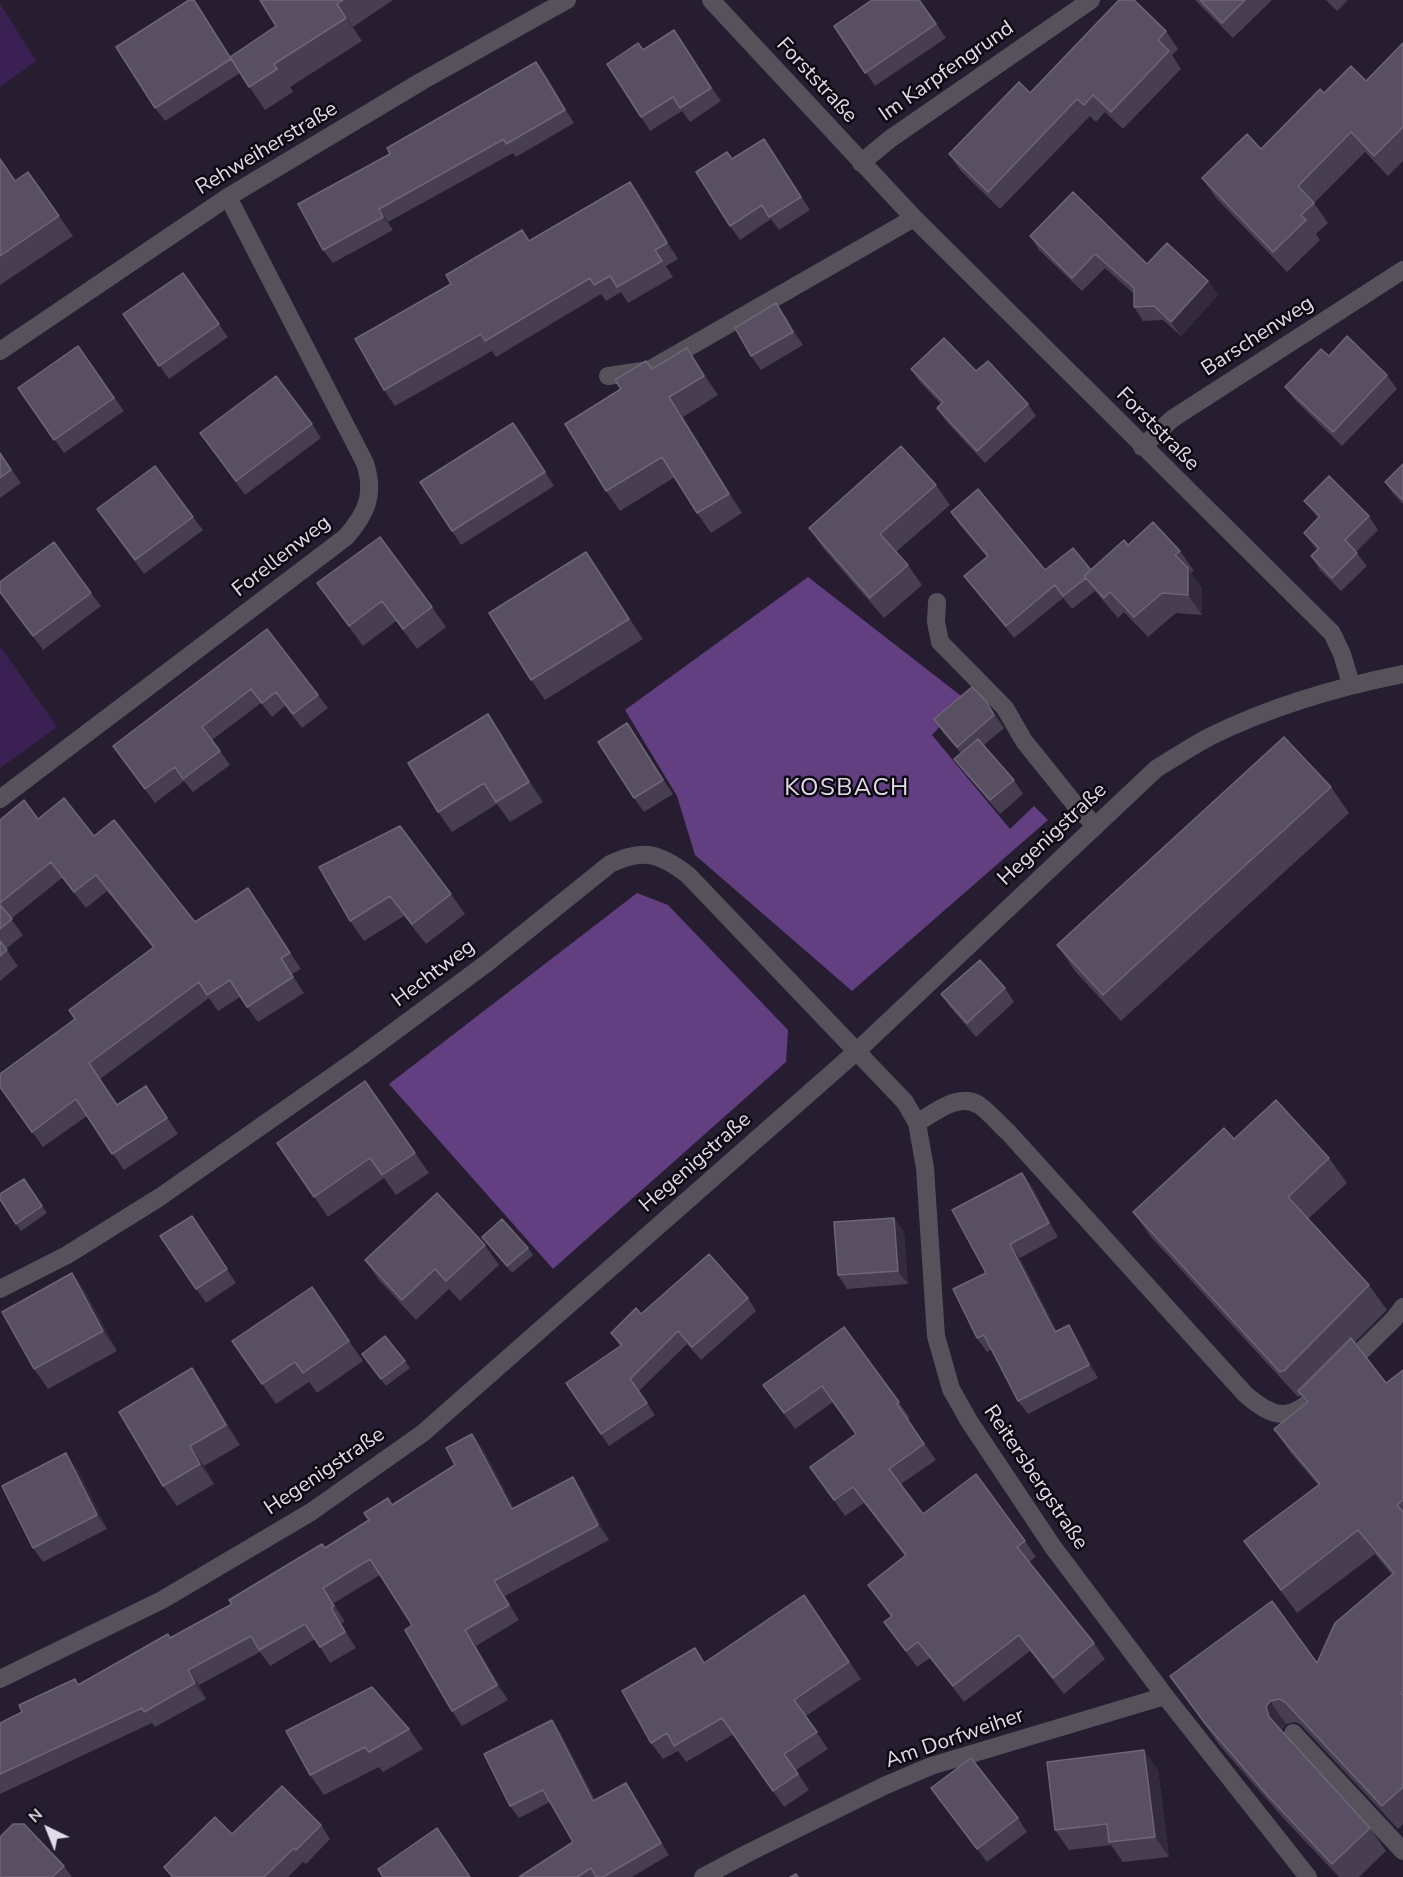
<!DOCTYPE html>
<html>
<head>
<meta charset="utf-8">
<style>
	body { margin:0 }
	#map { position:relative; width:1403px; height:1877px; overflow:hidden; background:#261d30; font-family:"Nunito Sans",sans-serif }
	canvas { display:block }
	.north { position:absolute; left:18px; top:1799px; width:60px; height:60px; -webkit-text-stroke:4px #0d0912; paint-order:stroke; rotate:317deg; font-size:16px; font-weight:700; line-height:24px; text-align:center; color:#e1dbe8 }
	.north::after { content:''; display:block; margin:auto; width:21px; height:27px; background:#e1dbe8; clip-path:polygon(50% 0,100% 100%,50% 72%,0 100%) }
</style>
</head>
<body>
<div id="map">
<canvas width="1403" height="1877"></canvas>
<div class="north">N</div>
</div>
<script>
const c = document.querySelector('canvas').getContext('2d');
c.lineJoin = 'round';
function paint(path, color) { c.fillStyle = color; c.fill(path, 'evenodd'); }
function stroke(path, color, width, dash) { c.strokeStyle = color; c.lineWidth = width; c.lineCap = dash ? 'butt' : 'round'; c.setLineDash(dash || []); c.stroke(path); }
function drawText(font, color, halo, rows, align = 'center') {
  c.font = font + ' "Nunito Sans",sans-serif'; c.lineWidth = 5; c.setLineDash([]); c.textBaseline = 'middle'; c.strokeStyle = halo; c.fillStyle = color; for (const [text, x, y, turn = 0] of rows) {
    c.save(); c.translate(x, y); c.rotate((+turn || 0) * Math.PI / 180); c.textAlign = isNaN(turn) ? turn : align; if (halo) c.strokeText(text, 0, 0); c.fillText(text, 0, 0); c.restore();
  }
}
const green = new Path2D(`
	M0,3L36,61L0,87Z
	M0,646L57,727L0,768Z`);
const forest = new Path2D(`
	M808,577L965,699L932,735L1010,829L1034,806L1048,820L852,991L695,855L677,796L625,710Z
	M637,893L668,905L788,1030L786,1062L553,1269L389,1084Z`);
const minor = new Path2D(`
	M711,0L914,218L1332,633L1342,654L1351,684
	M861,163L890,139L1091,0
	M0,351L228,197L422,81L567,0
	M608,376L649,370L914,218
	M1142,447L1172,419L1403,270
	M937,602L936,622L940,642L1005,708L1024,741L1077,807L1096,826
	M0,799L346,537C367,513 375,494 365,463L228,197
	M917,1123C934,1113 958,1092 979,1105C989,1112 999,1124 1008,1132L1245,1394C1275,1420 1291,1422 1320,1392
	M0,1289L67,1255L160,1197L360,1057L487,963L610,864C643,848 660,853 688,875L905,1102L917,1123L925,1168L936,1336L951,1389L969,1421L1053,1547L1165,1696L1308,1877
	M1344,1368L1394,1319L1403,1307
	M0,1679L162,1600L311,1512L423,1433L857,1051L1156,769C1174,758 1192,746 1211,736C1272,706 1337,687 1403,674
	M1293,1733L1403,1851
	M703,1877L750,1852L884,1786L931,1766L1165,1696`);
const wall = new Path2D(`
	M194,0L231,57L276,26L260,0H393L353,27L362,41L290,87L293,92L265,110L240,73L165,121L155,108Z
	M920,0L946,38L875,86L834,26Z
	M1195,0H1272L1233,38Z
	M1326,0H1348L1337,11Z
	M1166,31L1178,49L1172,55L1181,69L1123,129L1105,112L1096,122L1090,116L1000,209L961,171L949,154L1030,93Z
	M1403,43V161L1388,176L1365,152L1314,203L1328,223L1316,234L1320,240L1287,272L1216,198L1202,178L1261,149L1324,93L1366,81Z
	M684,44L721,101L690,122L682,111L650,131L641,117L643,50Z
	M546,75L574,123L516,157L513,153L388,222L393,230L333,263L323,250Z
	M773,153L810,210L779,230L771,219L740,240L730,226L732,159Z
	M0,159L15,181L28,172L73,236L0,285Z
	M630,182L642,198L678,259L666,266L673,277L628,303L621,292L606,301L601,294L496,357L492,351L395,406L384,390L522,230L530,241Z
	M1030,236L1147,264L1208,281L1218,295L1181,336L1163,320L1143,321L1134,307V294L1105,268L1082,291L1039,250Z
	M183,273L228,337L169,379L123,314Z
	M786,317L803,345L761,370L751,356Z
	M78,346L124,411L64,453L18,388Z
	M687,348L700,367L718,395L683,417L742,513L711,533L697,513L675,477L620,511L606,491L652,369Z
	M1329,356L1387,375L1397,389L1342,446L1295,400L1285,387Z
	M911,369L976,371L1028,404L1036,416L985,463L945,420L937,408L941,404L919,381Z
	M312,424L321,438L245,495L200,433Z
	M523,436L554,486L461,545L452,531Z
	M0,453L21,483L0,498Z
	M1403,464V504L1395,496L1385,482Z
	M936,485L950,505L896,552L908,565L922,585L884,618L823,548L809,528Z
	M1304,501L1369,516L1378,530L1356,552L1367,566L1341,591L1320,570L1311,556L1317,550L1304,533L1318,518Z
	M97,509L193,517L203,530L144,574Z
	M951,512L1045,570H1091L1128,545L1180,551L1194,571L1191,573L1202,588V615L1176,613L1148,637L1124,612L1118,618L1095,591L1072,609L1063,598L1014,638L973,588L964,576L987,557L959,524Z
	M600,572L643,639L545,700L531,680Z
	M317,583L432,607L446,627L417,649L396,621L363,646Z
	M0,592L91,593L101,606L43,650Z
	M267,629L328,708L302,728L285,706L272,717L261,703L212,740L230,765L193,792L184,781L155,803L113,746Z
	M488,714L502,734L543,802L510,822L497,804L452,832L438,812Z
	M996,715L1004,728L984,745L1014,780L1023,794L1000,814L964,772L954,759L961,753L943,733L934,719Z
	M637,737L673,794L644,812L634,798Z
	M1331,787L1349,813L1121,1021L1075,971L1057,945Z
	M38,819L94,836L195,922L248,888L301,969L292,974L304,993L258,1022L240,997L218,1011L209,998L100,1079L117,1105L157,1102L178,1134L124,1170L87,1116L43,1147L0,1087L153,948L107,891L86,908L62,878L11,919L23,935L6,949L18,966L0,981V820Z
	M319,867L451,894L465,914L426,944L404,916L364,941L350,921Z
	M1005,988L1014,1002L976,1037L951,1008L941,994Z
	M365,1081L429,1173L396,1195L384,1178L328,1217L277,1143Z
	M1234,1139L1329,1158L1347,1183L1308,1219L1369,1285L1387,1310L1354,1343L1386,1383L1403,1370V1824L1398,1829L1301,1725L1296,1722L1286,1724L1282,1730L1283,1733L1370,1828L1386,1851L1359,1877H1339L1285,1820L1220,1746L1170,1676L1317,1663L1392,1575L1375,1554L1297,1613L1244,1541L1318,1485L1290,1452L1274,1429L1307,1404L1301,1395L1298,1397L1151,1237L1133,1212Z
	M1022,1173L1032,1186L1058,1237L1020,1258L1057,1331L1078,1339L1098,1378L1028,1414L1018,1401L992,1349L987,1352L977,1338L986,1273Z
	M24,1179L47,1213L21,1231L0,1199Z
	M192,1216L236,1283L206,1303L160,1236Z
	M894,1218L904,1232L908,1284L847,1289L838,1275Z
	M482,1237L528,1248L533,1255L512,1273Z
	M485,1245L499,1265L460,1301L449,1289L416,1320L379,1280L365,1260Z
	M72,1273L86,1293L117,1351L48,1389L34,1369Z
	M312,1287L363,1361L317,1393L309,1382L276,1404L232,1341Z
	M748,1298L756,1311L701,1360L687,1344L639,1391L655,1415L609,1446L566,1383L620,1346L611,1333L641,1314Z
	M844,1327L910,1418L908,1420L936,1460L901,1484L923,1514L1025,1541L1036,1557L1029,1562L1094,1643L1105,1659L1064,1694L1030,1651L964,1702L930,1658L917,1667L884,1622L891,1617L868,1585L905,1556L864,1503L845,1516L810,1467L856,1434L833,1402L795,1429L763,1385Z
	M367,1361H405L410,1368L386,1386Z
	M192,1368L206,1388L240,1445L204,1466L214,1484L177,1506L163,1486Z
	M472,1434L483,1449L514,1508L583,1492L609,1540L505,1596L519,1620L476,1646L508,1700L462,1726L452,1711L412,1625L380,1575L334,1603L345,1622L341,1623L356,1648L330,1663L315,1639L270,1666L260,1652L199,1685L206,1699L155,1727L152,1723L0,1794V1723L79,1684L171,1638L232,1604L325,1547L455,1465Z
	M76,1467L107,1529L43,1562L33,1548Z
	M804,1595L861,1679L806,1716L828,1749L796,1770L809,1790L784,1807L734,1734L686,1762L678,1751L663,1759L651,1743L705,1662Z
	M372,1687L409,1729L423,1749L383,1772L379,1767L324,1795L310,1775Z
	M560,1732L595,1800L626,1783L634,1795L669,1855L632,1877H519L573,1842L550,1802L519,1818L510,1806Z
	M1158,1770L1169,1857L1123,1862L1111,1845L1069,1850L1055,1830Z
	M931,1788L1018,1818L1027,1832L987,1862Z
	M321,1825L330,1839L306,1864L303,1862L288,1877H171L164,1867L232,1834Z
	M64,1866L72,1877H0Z`);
const shadedWall = new Path2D(`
	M194,0L202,11L241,72L232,59Z
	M337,4L353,27L362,41L346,18Z
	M674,30L684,44L721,101L711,88Z
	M536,62L546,75L574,123L565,110Z
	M630,182L642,198L678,259L667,243Z
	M379,209L388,222L393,230L383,217Z
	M1208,281L1218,295L1181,336L1171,322Z
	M776,303L786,317L803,345L793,332Z
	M687,348L700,367L718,395L704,376Z
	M669,397L683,417L742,513L729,494Z
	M513,423L523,436L554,486L545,472Z
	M586,552L600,572L643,639L629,619Z
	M1188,568L1202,588V615L1188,595Z
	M986,701L996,715L1004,728L994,715Z
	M488,714L502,734L543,802L529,782Z
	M627,723L637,737L673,794L663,780Z
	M248,888L259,903L301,969L290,953Z
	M281,958L292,974L304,993L293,977Z
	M1022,1173L1032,1186L1058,1237L1049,1223Z
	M894,1218L904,1232L908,1284L898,1271Z
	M1010,1244L1020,1258L1064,1346L1055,1332Z
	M72,1273L86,1293L117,1351L103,1331Z
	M1069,1325L1078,1339L1098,1378L1089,1365Z
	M192,1368L206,1388L240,1445L226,1425Z
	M472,1434L483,1449L523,1525L512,1509Z
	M190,1446L204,1466L214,1484L200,1464Z
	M66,1453L76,1467L107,1529L97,1515Z
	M573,1477L583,1492L609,1540L598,1525Z
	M494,1581L505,1596L519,1620L509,1605Z
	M323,1588L334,1603L345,1622L334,1606Z
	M331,1608L341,1623L356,1648L345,1632Z
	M465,1630L476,1646L508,1700L497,1685Z
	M188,1670L199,1685L206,1699L195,1683Z
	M1270,1701L1286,1724L1282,1730L1285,1741L1269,1717L1266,1707Z
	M552,1720L560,1732L601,1814L593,1801Z
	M1144,1750L1158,1770L1169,1857L1155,1837Z
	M626,1783L634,1795L669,1855L661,1843Z`);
const building = new Path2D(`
	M189,0H194L231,59L155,108L116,47Z
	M260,0H343L337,4L346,18L274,64L277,69L249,87L230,57L276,26Z
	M872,0H919L936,24L865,73L834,26Z
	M1119,0H1134L1166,31L1158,40L1169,51L1111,112L1093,95L1084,105L1077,99L988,192L949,154L1019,82L1030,93Z
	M1200,0H1245L1222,23Z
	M674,30L711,88L680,108L673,97L641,117L607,64L638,43L643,50Z
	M1403,43V127L1374,156L1351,132L1298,186L1314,203L1301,215L1306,220L1273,252L1202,178L1247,134L1261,149L1320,89L1324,93L1351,66L1366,81Z
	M536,62L565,110L506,144L504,139L379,209L383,217L323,250L298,204L390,154L387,148Z
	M764,139L801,197L769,217L762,205L730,226L696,172L727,152L732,159Z
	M0,159L15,181L28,172L59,216L0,256Z
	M630,182L667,243L655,250L662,261L617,287L610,276L594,285L590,278L485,341L481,334L384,390L355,339L451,284L446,275L522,230L529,241Z
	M1073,192L1147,264L1167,243L1208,281L1171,322L1154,306L1134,307V288L1095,254L1072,278L1030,236Z
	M183,273L219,324L159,366L123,314Z
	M776,303L793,332L751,356L735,328Z
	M1347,336L1387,375L1333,432L1285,387L1321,349L1329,356Z
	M944,338L976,371L988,361L1028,404L977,451L937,408L943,402L911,369Z
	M78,346L114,398L54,440L18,388Z
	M687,348L704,376L669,397L729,494L697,513L662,457L606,491L565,424L621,389L615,380L646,361L652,369Z
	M276,376L312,424L236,481L200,433Z
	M513,423L545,472L452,531L420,482Z
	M901,446L936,485L880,534L908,565L870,598L809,528Z
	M0,453L11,470L0,478Z
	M1403,464V500L1385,482Z
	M155,466L193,517L135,560L97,509Z
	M1329,476L1369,516L1345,540L1357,553L1332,578L1311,556L1319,548L1304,533L1320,516L1304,501Z
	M978,489L1045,570L1073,548L1091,570L1084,576L1086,578L1063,596L1055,585L1006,626L964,576L988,556L951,512Z
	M1153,522L1180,551L1175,555L1188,568V595L1162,593L1134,617L1110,592L1104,598L1084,576L1124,540L1128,545Z
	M380,537L432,607L403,629L382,601L349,626L317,583Z
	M54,542L91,593L33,636L0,592V582Z
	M586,552L629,619L531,680L489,613Z
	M267,629L318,695L293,714L276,692L262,703L251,689L202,727L220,751L183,779L175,767L145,789L113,746Z
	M972,687L986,701L994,715L957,747L934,719Z
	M488,714L529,782L496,802L484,783L438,812L408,763Z
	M627,723L663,780L634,798L598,742Z
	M1284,737L1331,787L1103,995L1057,945Z
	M978,739L1014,780L990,800L954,759Z
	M64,798L94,836L114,820L195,922L248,888L290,953L281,958L293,977L247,1007L230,980L207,995L199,982L89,1063L117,1105L146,1086L167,1118L112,1154L76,1099L32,1132L0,1087V1074L75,1019L69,1010L154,947L96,875L74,892L51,862L0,903V820L24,800L38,819Z
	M400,826L451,894L412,924L390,896L350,921L319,867Z
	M0,905L12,919L0,929Z
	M0,941L7,950L0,956Z
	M980,960L1005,988L967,1023L941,994Z
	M365,1081L415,1153L382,1175L370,1158L314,1197L277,1143Z
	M1276,1100L1329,1158L1288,1197L1369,1285L1285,1370L1280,1372L1133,1212L1224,1128L1234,1139Z
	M1022,1173L1049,1223L1010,1244L1055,1332L1069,1325L1089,1365L1018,1401L984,1335L977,1338L953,1289L986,1273L952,1210Z
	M24,1179L42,1206L16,1224L0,1199V1194Z
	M437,1193L485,1245L446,1281L435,1269L402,1300L365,1260Z
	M192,1216L227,1269L196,1289L160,1236Z
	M894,1218L898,1271L838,1275L834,1222Z
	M502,1219L528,1248L507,1266L482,1237Z
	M709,1254L748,1298L692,1347L678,1331L630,1379L647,1403L601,1434L566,1383L622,1345L611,1333L636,1308L641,1314Z
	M72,1273L103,1331L34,1369L2,1312Z
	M312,1287L349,1341L303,1373L295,1362L262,1384L232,1341Z
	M844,1327L899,1402L897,1404L924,1444L889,1469L923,1514L976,1474L1025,1541L1017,1547L1094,1643L1053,1678L1019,1635L953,1686L918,1642L906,1651L884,1622L892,1616L868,1585L906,1555L853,1487L834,1500L810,1467L856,1434L822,1386L784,1413L763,1385Z
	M385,1336L405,1361L381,1379L362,1354Z
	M1351,1338L1386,1383L1403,1370V1500L1397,1505L1403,1512V1691L1401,1693L1403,1695V1787L1382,1806L1285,1702L1279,1699L1270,1701L1266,1707L1269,1717L1370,1828L1332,1864L1269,1797L1204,1722L1170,1676L1272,1601L1317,1663L1335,1623L1394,1573L1358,1530L1281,1590L1244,1541L1320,1484L1274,1429L1308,1402L1298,1391Z
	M192,1368L226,1425L190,1446L200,1464L163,1486L119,1412Z
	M472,1434L512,1509L573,1477L598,1525L494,1581L509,1605L465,1630L497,1685L452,1711L405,1630L412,1625L370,1559L323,1588L334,1606L331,1608L345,1632L320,1647L305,1624L259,1650L251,1636L188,1670L195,1683L144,1712L142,1708L0,1774V1723L22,1712L19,1705L75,1679L78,1685L168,1634L170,1638L232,1604L229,1600L322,1544L325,1548L369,1520L364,1513L388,1498L392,1505L455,1465L446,1448Z
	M66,1453L97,1515L33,1548L2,1486Z
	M804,1595L849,1662L794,1700L817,1732L784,1754L798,1774L773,1791L722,1718L674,1746L667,1733L651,1743L622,1691L695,1648L704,1663Z
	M372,1687L409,1729L369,1752L365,1747L310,1775L286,1731Z
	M552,1720L593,1801L626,1783L661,1843L603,1877H596L591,1868L577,1877H519L573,1842L543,1790L510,1806L484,1754Z
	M1144,1750L1155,1837L1109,1842L1107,1824L1055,1830L1047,1762Z
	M971,1758L1018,1818L977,1849L931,1788Z
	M282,1786L321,1825L296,1850L294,1848L264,1877H173L164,1867L215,1817L232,1834Z
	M13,1824H24L64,1866L52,1877H0V1837Z
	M437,1828L470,1877H383L378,1869Z
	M796,1874L798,1877H790Z`);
const streetNames = [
	["Im Karpfengrund",947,72,-35],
	["Forststraße",816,81,47],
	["Rehweiherstraße",267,149,-31],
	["Barschenweg",1258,337,-33],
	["Forststraße",1157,430,45],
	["Forellenweg",282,557,-38],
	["Hegenigstraße",1053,835,-43],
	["Hechtweg",434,974,-37],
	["Hegenigstraße",696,1163,-41],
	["Hegenigstraße",325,1472,-34],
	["Reitersbergstraße",1035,1478,56],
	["Am Dorfweiher",955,1739,-19]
];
const quarterNames = [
	["KOSBACH",847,789]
];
paint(green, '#3b2053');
paint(forest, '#623f81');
stroke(minor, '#56525c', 18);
paint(wall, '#483e52');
paint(shadedWall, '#332a3e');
paint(building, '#584f62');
stroke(building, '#6e6577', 1.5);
drawText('21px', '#e1dbe8', '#0d0912', streetNames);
c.letterSpacing = '1.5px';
drawText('24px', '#e1dbe8', '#0d0912', quarterNames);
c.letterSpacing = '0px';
</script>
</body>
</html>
